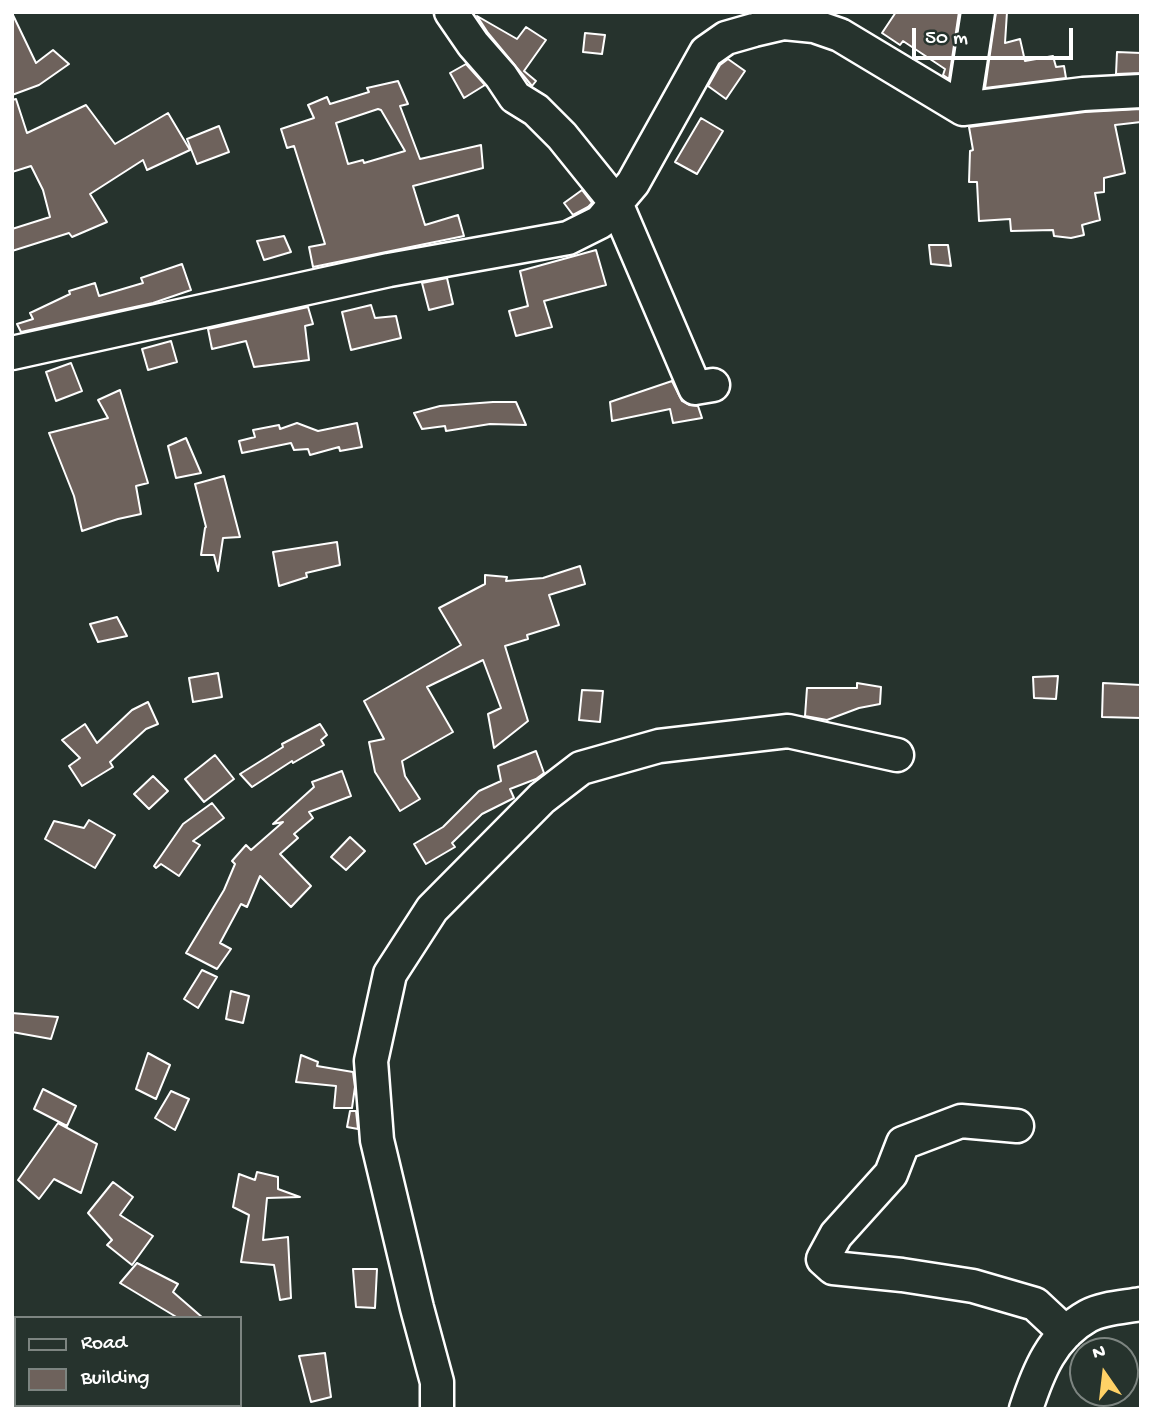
<!DOCTYPE html>
<html>
<head>
<meta charset="utf-8">
<style>
	body { margin:0 }
	#map { position:relative; width:1153px; height:1421px; overflow:hidden; background:#26332d; font-family:"Gochi Hand",sans-serif }
	canvas { display:block }
	.frame { position:absolute; inset:0; border:14px solid #fff; pointer-events:none }
	.legend { position:absolute; left:14px; top:1316px; width:228px; height:91px; box-sizing:border-box; background:#26332d; border:2px solid #7d8581; margin:0; padding:9px 12px; list-style:none; font-size:21px; color:#fff }
	.legend li { display:flex; align-items:center; gap:14px; height:35px }
	.legend b { width:35px; border:2px solid #7d8581 }
	.north { position:absolute; left:1069px; top:1337px; width:70px; height:70px; box-sizing:border-box; background:#26332d; border:2px solid #7d8581; border-radius:50%; rotate:346deg; font-size:19px; font-weight:700; line-height:28px; text-align:center; color:#fff }
	.north::after { content:''; display:block; margin:auto; width:24px; height:32px; background:#ffd166; clip-path:polygon(50% 0,100% 100%,50% 72%,0 100%) }
	.scale { position:absolute; left:912px; top:28px; width:161px; height:32px; box-sizing:border-box; border:4px solid #fff; border-top:0; padding-left:9px; font-size:21px; line-height:24px; white-space:nowrap; color:#fff; -webkit-text-stroke:5px #26332d; paint-order:stroke }
</style>
</head>
<body>
<div id="map">
<canvas width="1153" height="1421"></canvas>
<div class="frame"></div>
<ul class="legend">
<li><b style="height:9px;background:#26332d"></b>Road</li>
<li><b style="height:19px;background:#6e625c"></b>Building</li>
</ul>
<div class="north">N</div>
<div class="scale">50 m</div>
</div>
<script>
const c = document.querySelector('canvas').getContext('2d');
c.lineJoin = 'round';
function paint(path, color) { c.fillStyle = color; c.fill(path, 'evenodd'); }
function stroke(path, color, width, dash) { c.strokeStyle = color; c.lineWidth = width; c.lineCap = dash ? 'butt' : 'round'; c.setLineDash(dash || []); c.stroke(path); }
const building = new Path2D(`
	M896,12H959L949,79L943,75L945,69L903,41L900,45L882,33Z
	M996,12H1007L1005,43L1020,39L1025,61L1053,56L1056,67L1064,66L1066,78L985,88Z
	M12,13L36,63L53,50L69,64L39,85L12,95Z
	M477,16L517,39L526,27L546,40L524,71L536,81L532,86L488,33Z
	M585,33L605,35L602,54L583,52Z
	M1117,52L1141,53V73L1116,74Z
	M728,59L745,71L726,99L708,86L720,65Z
	M466,64L485,85L464,98L450,73Z
	M398,81L408,104L400,106L420,159L481,145L483,168L413,186L425,225L458,215L464,236L313,267L309,247L325,244L294,146L287,148L281,129L314,118L308,105L327,97L330,104L369,92L367,88ZM378,109L381,110L405,151L364,163L363,160L348,164L336,123Z
	M16,99L27,133L86,105L115,144L168,113L190,150L147,170L143,160L90,194L107,222L72,237L69,233L12,251V229L50,217L43,190L31,166L12,172V100Z
	M1141,109V122L1115,125L1125,173L1104,178V192L1095,193L1100,220L1082,225L1084,235L1071,238L1054,236L1053,230L1011,231L1010,219L979,221L977,182H969L970,151L973,150L969,127L1085,112Z
	M701,118L723,131L697,174L675,162Z
	M219,126L229,152L197,164L187,139Z
	M582,190L592,203L588,207L573,215L564,203Z
	M284,236L291,252L264,260L257,241Z
	M929,245H948L951,266L931,264Z
	M596,250L606,285L544,301L552,327L516,336L509,311L528,306L520,271Z
	M182,264L191,290L153,303L21,332L17,324L33,319L30,313L70,294L69,291L95,283L99,296L143,283L141,278Z
	M447,278L453,304L429,310L422,283Z
	M371,305L375,318L396,316L401,338L351,350L342,312Z
	M308,307L313,324L305,326L309,360L254,367L246,341L212,349L208,329Z
	M171,341L177,362L148,370L142,349Z
	M71,363L82,391L56,401L46,372Z
	M672,381L682,401L689,405L698,406L702,418L673,423L670,409L612,421L610,402Z
	M120,390L148,483L136,486L141,514L118,519L82,531L74,496L49,433L108,418L98,400Z
	M493,402H516L526,425L490,424L446,431L445,426L422,429L414,413L440,406Z
	M297,423L318,431L357,423L362,447L340,451L339,447L310,455L308,449L294,450L291,443L242,453L239,441L255,437L253,430L279,425L280,429Z
	M186,438L201,473L176,478L168,446Z
	M224,476L240,537L223,538L218,571L214,555H201L205,528L206,527L195,484Z
	M337,542L340,565L306,573L307,577L279,586L273,552Z
	M580,566L585,584L549,595L559,625L527,635L528,639L505,646L528,721L494,748L488,714L501,708L483,660L427,687L453,732L402,761L405,776L420,799L400,811L375,772L369,742L384,739L364,701L461,645L439,608L485,584V575L507,577L506,581L543,578Z
	M117,617L127,636L98,642L90,624Z
	M218,673L222,697L193,702L189,678Z
	M1058,676L1056,699L1034,698L1033,677Z
	M857,683L881,687L880,704L859,708L827,720L805,716L807,688H857Z
	M1103,683L1141,685V718L1102,717Z
	M582,690L603,691L600,722L579,720Z
	M148,702L158,724L146,729L110,762L113,767L82,786L69,766L80,758L62,740L85,724L97,743L132,710Z
	M320,724L327,735L321,740L324,745L293,763L292,761L252,787L240,774L283,747L282,744Z
	M536,751L544,773L536,779L510,789L514,798L482,814L452,843L455,847L426,864L414,844L443,827L479,791L501,781L498,766Z
	M215,755L234,779L204,802L185,779Z
	M342,771L351,796L309,812L313,818L294,834L298,838L280,854L311,886L291,907L260,876L247,907L241,904L220,943L231,949L217,969L186,953L224,890L235,864L232,861L246,845L251,850L283,822L273,824L314,787L312,782Z
	M153,776L168,791L149,809L134,794Z
	M212,803L224,818L193,841L200,845L179,876L161,864L156,868L154,866L183,824Z
	M89,820L115,835L95,868L45,839L54,821L84,828Z
	M350,837L365,851L346,870L331,857Z
	M202,970L217,977L198,1008L184,999Z
	M231,991L249,996L243,1023L226,1019Z
	M12,1013L58,1017L51,1039L12,1032Z
	M148,1053L170,1065L156,1099L136,1089Z
	M301,1055L318,1062L317,1066L353,1072L355,1087L352,1108H334L336,1086L296,1082Z
	M43,1089L76,1106L67,1126L34,1109Z
	M171,1091L189,1099L175,1130L155,1118Z
	M350,1111H356L358,1129L347,1127Z
	M58,1123L97,1144L81,1193L54,1179L39,1199L18,1180Z
	M257,1172L278,1177V1189L300,1197L267,1198L263,1240L288,1237L291,1298L280,1300L274,1265L241,1262L249,1215L233,1207L239,1174L255,1180Z
	M113,1182L133,1197L120,1215L153,1236L132,1265L107,1245L112,1240L88,1213Z
	M137,1263L178,1284L173,1292L203,1318H178L120,1283Z
	M353,1269H377L375,1308L356,1307Z
	M325,1353L331,1397L311,1402L299,1356Z`);
const minor = new Path2D(`
	M451,12L473,44L501,76L515,97L536,110L562,136L616,203L695,388L713,385
	M963,109L978,12
	M12,353L389,270L568,238L600,222L633,183L706,52L726,38L754,30L784,23L814,26L840,35L963,109L1083,94L1141,91
	M1017,1126L961,1121L903,1143L891,1174L836,1235L823,1259L833,1268L902,1275L973,1286L1035,1304L1066,1333
	M437,1409V1382L417,1308L377,1140L371,1061L390,974L432,909L542,798L581,768L659,746L788,731L897,755
	M1026,1409C1038,1372 1052,1336 1088,1316C1102,1308 1125,1307 1141,1304`);
paint(building, '#6e625c');
stroke(building, '#fff', 2);
stroke(minor, '#fff', 37);
stroke(minor, '#26332d', 32);
</script>
</body>
</html>
